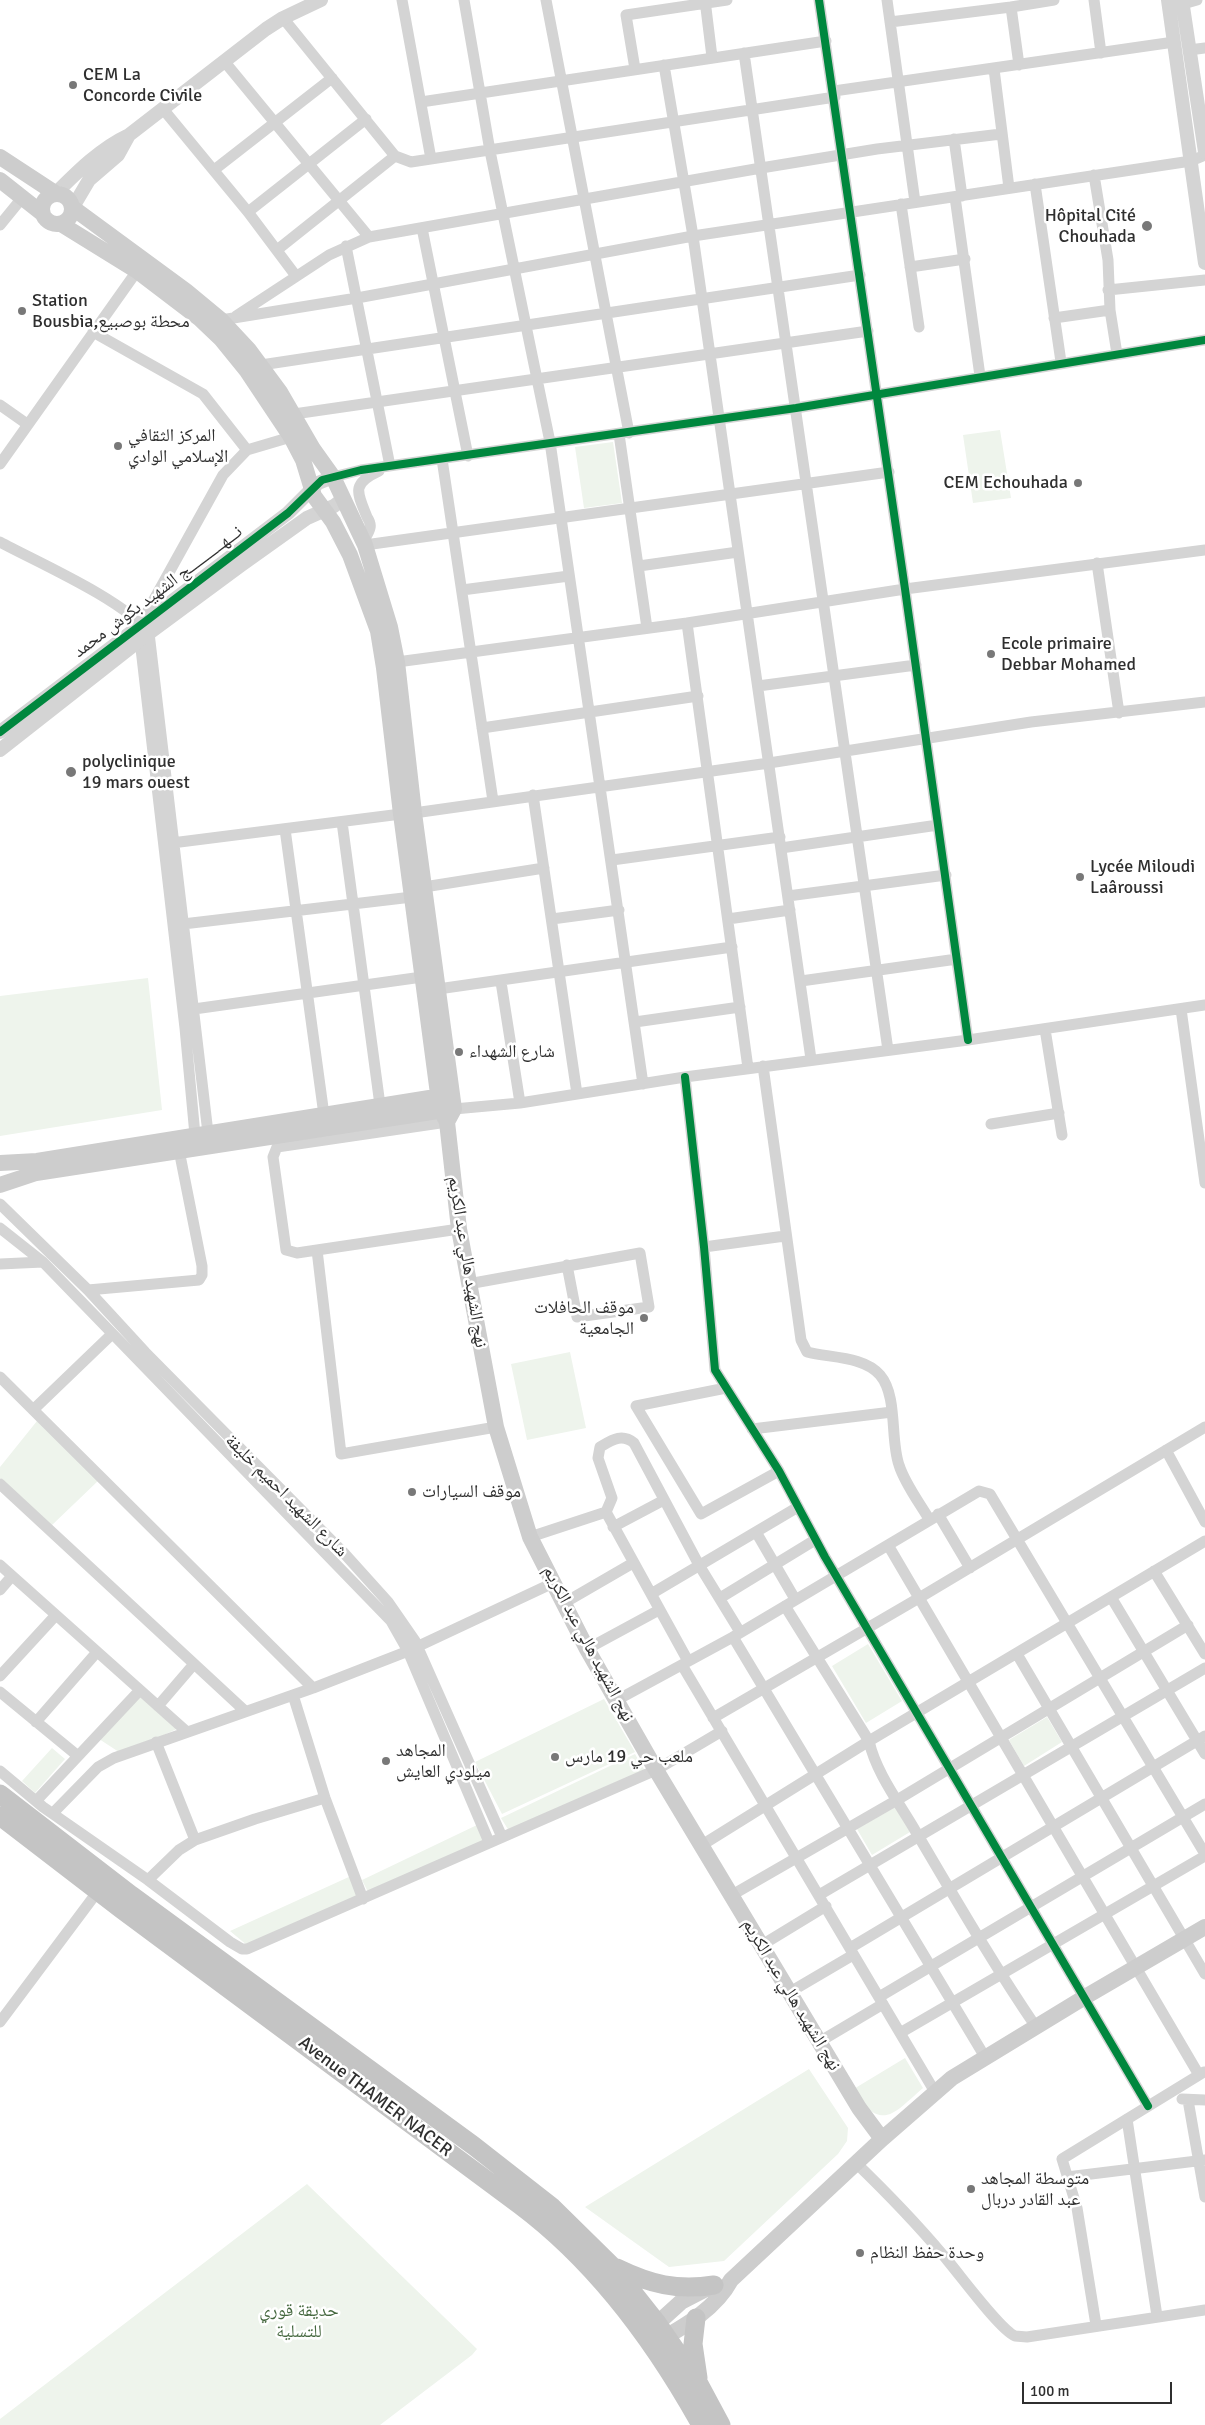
<!DOCTYPE html>
<html>
<head>
<meta charset="utf-8">
<style>
	body { margin:0 }
	#map { position:relative; width:1205px; height:2425px; overflow:hidden; background:#fff; font-family:Signika,sans-serif }
	canvas { display:block }
	.scale { position:absolute; left:1022px; top:2382px; width:150px; height:22px; box-sizing:border-box; border:2px solid #2f2f2f; border-top:0; padding-left:6px; font-size:15px; line-height:18px; white-space:nowrap; color:#2f2f2f; -webkit-text-stroke:4px #fff; paint-order:stroke }
</style>
</head>
<body>
<div id="map">
<canvas width="1205" height="2425"></canvas>
<div class="scale">100 m</div>
</div>
<script>
const c = document.querySelector('canvas').getContext('2d');
c.lineJoin = 'round';
function paint(path, color) { c.fillStyle = color; c.fill(path, 'evenodd'); }
function stroke(path, color, width, dash) { c.strokeStyle = color; c.lineWidth = width; c.lineCap = dash ? 'butt' : 'round'; c.setLineDash(dash || []); c.stroke(path); }
function drawText(font, color, halo, rows, align = 'center') {
  c.font = font + ' Signika,"Noto Naskh Arabic",sans-serif'; c.lineWidth = 5; c.setLineDash([]); c.textBaseline = 'middle'; c.strokeStyle = halo; c.fillStyle = color; for (const [text, x, y, turn = 0] of rows) {
    c.save(); c.translate(x, y); c.rotate((+turn || 0) * Math.PI / 180); c.textAlign = isNaN(turn) ? turn : align; if (halo) c.strokeText(text, 0, 0); c.fillText(text, 0, 0); c.restore();
  }
}
const green = new Path2D(`
	M1000,430L1011,498L973,503L963,435Z
	M613,442L622,503L584,508L575,447Z
	M148,978L162,1110L0,1136V996Z
	M570,1352L586,1428L527,1440L511,1364Z
	M37,1421L99,1480L51,1526L0,1478V1467Z
	M868,1644L902,1701L866,1723L832,1666Z
	M140,1694L179,1728L122,1754L96,1737Z
	M604,1699L635,1752L502,1814L475,1762Z
	M1047,1717L1062,1742L1024,1766L1009,1740Z
	M52,1748L65,1759L35,1793L22,1781Z
	M635,1754L645,1771L509,1831L501,1818Z
	M895,1807L910,1832L872,1855L857,1829Z
	M477,1825L485,1841L369,1894L362,1880Z
	M351,1876L360,1896L248,1946L230,1931Z
	M905,2058L923,2088C892,2115 882,2132 852,2090Z
	M809,2069L848,2128L847,2141L838,2154L724,2261L669,2267L585,2207Z
	M307,2184L477,2349L472,2355L380,2425H0V2419Z`);
const minor = new Path2D(`
	M402,0L431,159
	M464,0L490,151L550,442L643,1084
	M546,0L629,433
	M705,0L712,57
	M819,0L905,589L968,1040
	M887,0L915,202
	M1094,0L1101,53
	M1183,4L1197,0
	M1011,7L1054,0
	M283,18L395,156L411,162L835,97
	M890,22L1011,7L1019,65
	M1189,50L1205,48
	M744,53L888,1050
	M224,61L369,237
	M664,65L693,236L811,1059
	M635,69L626,15L727,0
	M994,69L1009,188
	M834,91L1174,42
	M421,102L826,41
	M163,109L248,212L296,276
	M954,139L962,196
	M214,170L332,78
	M1094,175L1108,260L1110,310L1117,354
	M1035,184L1061,362
	M955,197L980,376
	M901,204L919,327
	M248,212L366,119
	M0,225L22,198
	M422,228L468,456
	M346,246L390,466
	M277,250L395,156
	M910,267L965,259
	M1108,290L1205,280
	M236,316L329,255L369,237L761,168L877,149L1001,134
	M1054,318L1110,310
	M221,320L357,298L693,236L1191,161L1205,155
	M93,332L203,394L247,450
	M261,365L860,275
	M0,405L27,424
	M294,414L868,331
	M619,434L647,628
	M442,459L493,801
	M0,464L137,271
	M333,477L361,470L796,408L1205,340
	M0,542C39,563 124,600 149,633L208,1133
	M363,542C365,538 369,533 370,528C371,524 369,520 367,517C357,492 351,484 379,471
	M365,545L889,472
	M1097,563L1119,713
	M639,566L738,552
	M462,590L569,576
	M141,623L223,475L247,450L291,437
	M687,623L748,1068
	M136,635L140,640L185,1028L195,1135
	M397,662L687,623L905,589L1205,550
	M758,686L916,665
	M482,728L698,696
	M533,795L577,1094
	M414,813L769,763L1031,722L1205,702
	M342,822L380,1105
	M285,829L324,1115
	M164,844L401,814
	M781,848L938,825
	M612,860L780,837
	M424,887L544,868
	M788,896L946,875
	M552,919L619,910
	M728,919L790,910
	M183,924L412,897
	M801,981L957,959
	M501,982L520,1103
	M438,989L732,947
	M194,1009L422,977
	M1181,1009L1205,1183
	M635,1022L740,1007
	M1045,1029L1062,1135
	M763,1066L801,1340L807,1352C830,1358 864,1356 880,1375C898,1396 890,1440 899,1465C905,1484 919,1502 929,1519
	M685,1077L704,1247L715,1370L779,1471L825,1557L1148,2106
	M454,1109L520,1103L685,1077L968,1040L1205,1005
	M991,1124L1059,1113
	M0,1204L88,1290L145,1352L343,1552L388,1602L415,1641L502,1837
	M0,1228L43,1262L391,1621L408,1651L489,1842
	M459,1229L317,1250L341,1454L496,1427
	M704,1247L785,1236
	M317,1250L297,1253L286,1250L273,1157L277,1147L447,1122
	M0,1264L43,1262
	M468,1284L640,1253L649,1307L577,1317L567,1265
	M88,1290L199,1280L202,1275V1266L179,1150
	M0,1377L313,1688
	M726,1388L636,1406L701,1514L779,1471
	M33,1410L111,1335
	M752,1429L892,1412
	M1166,1450L1205,1522
	M0,1484L245,1711
	M606,1512L688,1661
	M938,1514L970,1568
	M613,1527L664,1500
	M756,1532L795,1599
	M530,1537L606,1512L612,1498L598,1458L600,1447C612,1440 622,1433 634,1443L699,1565L740,1632
	M888,1545L1199,2075
	M0,1565L186,1731
	M1154,1571L1205,1654
	M0,1590L12,1576
	M651,1594L798,1507
	M1111,1597L1205,1754
	M720,1598L815,1540
	M564,1603L633,1563
	M785,1606L869,1741C876,1773 900,1804 916,1832C955,1898 993,1964 1036,2027
	M733,1637L985,2057
	M587,1649L659,1610
	M1017,1654L1205,1974
	M682,1665L935,2092
	M0,1676L56,1615
	M0,1692L78,1756
	M293,1695L325,1798L363,1899
	M617,1700L733,1637L979,1491L990,1494L1205,1854
	M158,1706L194,1664
	M713,1718L919,1598L1205,1427
	M36,1722L97,1652
	M156,1742L195,1840
	M0,1771L43,1807L148,1880L230,1942L242,1949H247L656,1770L722,1731
	M36,1801L140,1690
	M53,1813L98,1767L114,1758L313,1688L408,1651L553,1583
	M702,1845L869,1741L1205,1541
	M148,1880L179,1850L195,1840L255,1819L325,1798
	M732,1895L897,1800L1188,1625
	M819,1895L1205,1668
	M762,1945L826,1906
	M850,1948L1205,1736
	M790,1992L853,1955
	M879,1997L1205,1804
	M0,2022L98,1891
	M900,2033L1205,1856
	M819,2042L883,2004
	M1182,2099L1205,2100
	M1188,2100L1205,2197
	M1127,2119L1157,2316
	M856,2163C886,2192 916,2223 943,2255C958,2272 999,2329 1015,2336L1027,2337L1205,2310
	M1067,2177L1205,2160
	M1096,2325L1077,2208L1062,2159L1204,2072`);
const tertiary = new Path2D(`
	M1168,0L1205,263
	M1182,0L1205,152
	M56,193C78,171 101,148 129,135L266,29L283,18L321,0
	M73,207L89,180L118,155L129,135
	M0,732L288,513L318,483L333,477
	M0,750L149,633L241,565L307,518L334,506L343,499`);
const secondary = new Path2D(`
	M0,157L55,193
	M0,180L43,214
	M42 209a15 15 0 1 1 30 0a15 15 0 1 1-30 0Z
	M73,208L186,291L221,320L249,350L280,392L313,449L333,477L365,545L390,627L397,662L414,813L454,1109L447,1122
	M61,224L137,271L200,319L221,339L247,371L291,437L303,460L314,496L333,522L350,555L378,631L384,668L401,814L440,1109L447,1122L459,1229L496,1427L530,1537L587,1649L656,1770L859,2108L882,2139
	M0,1163L37,1161L448,1095
	M0,1185L36,1173L451,1109
	M649,2331L681,2302L710,2287
	M655,2343C683,2327 715,2310 731,2280L882,2139L952,2078L1085,1997L1205,1927`);
const trunk = new Path2D(`
	M0,1794L131,1895L474,2146L552,2207L612,2266L657,2323L699,2384L721,2425
	M0,1816L121,1909L520,2205C596,2262 655,2342 701,2425
	M617,2268C650,2284 677,2291 714,2285
	M696,2318L693,2344L698,2378`);
const cycleway = new Path2D(`
	M819,0L905,589L968,1040
	M0,732L288,513L322,480L361,470L796,408L1205,340
	M685,1077L704,1247L715,1370L779,1471L825,1557L1148,2106`);
const markers = [
	[73,85,5,"#787878"],
	[1147,226,6,"#787878"],
	[22,311,5,"#787878"],
	[118,446,5,"#787878"],
	[1078,483,5,"#787878"],
	[991,654,5,"#787878"],
	[71,772,6,"#787878"],
	[1080,877,5,"#787878"],
	[459,1052,5,"#787878"],
	[644,1318,5,"#787878"],
	[412,1492,5,"#787878"],
	[555,1757,5,"#787878"],
	[386,1761,5,"#787878"],
	[971,2189,5,"#787878"],
	[860,2253,5,"#787878"]
];
const poiNames = [
	["CEM La",83,75],
	["Concorde Civile",83,96],
	["Hôpital Cité",1136,216,"right"],
	["Chouhada",1136,237,"right"],
	["Station",32,301],
	["Bousbia,محطة بوصبيع",32,322],
	["المركز الثقافي",128,436],
	["الإسلامي الوادي",128,457],
	["CEM Echouhada",1068,483,"right"],
	["Ecole primaire",1001,644],
	["Debbar Mohamed",1001,665],
	["polyclinique",82,762],
	["19 mars ouest",82,783],
	["Lycée Miloudi",1090,867],
	["Laâroussi",1090,888],
	["شارع الشهداء",469,1052],
	["موقف الحافلات",634,1308,"right"],
	["الجامعية",634,1329,"right"],
	["موقف السيارات",422,1492],
	["المجاهد",396,1751],
	["ميلودي العايش",396,1772],
	["ملعب حي 19 مارس",565,1757],
	["متوسطة المجاهد",981,2179],
	["عبد القادر دربال",981,2200],
	["وحدة حفظ النظام",870,2253]
];
const streetNames = [
	["نـــهـــــــــــج الشهيد بكوش محمد",158,592,-37],
	["نهج الشهيد هالي عبد الكريم",467,1262,81],
	["شارع الشهيد احميم خليفة",286,1496,45],
	["نهج الشهيد هالي عبد الكريم",588,1644,62],
	["نهج الشهيد هالي عبد الكريم",791,1995,59],
	["Avenue THAMER NACER",375,2097,37]
];
const parkNames = [
	["حديقة قوري",299,2311],
	["للتسلية",299,2332]
];
paint(green, '#eef4ec');
stroke(minor, '#d4d4d4', 11);
stroke(tertiary, '#d4d4d4', 14);
stroke(secondary, '#cdcdcd', 16);
stroke(trunk, '#c4c4c4', 19);
stroke(cycleway, '#00873e', 8);
for (const [x, y, r, color] of markers) { const dot = new Path2D(); dot.arc(x, y, r, 0, 2 * Math.PI); c.fillStyle = color; c.fill(dot); stroke(dot, '#fff', 2); }
drawText('18px', '#2f2f2f', '#fff', poiNames, 'left');
drawText('18px', '#2f2f2f', '#fff', streetNames);
drawText('18px', '#45683f', '#fff', parkNames);
</script>
</body>
</html>
